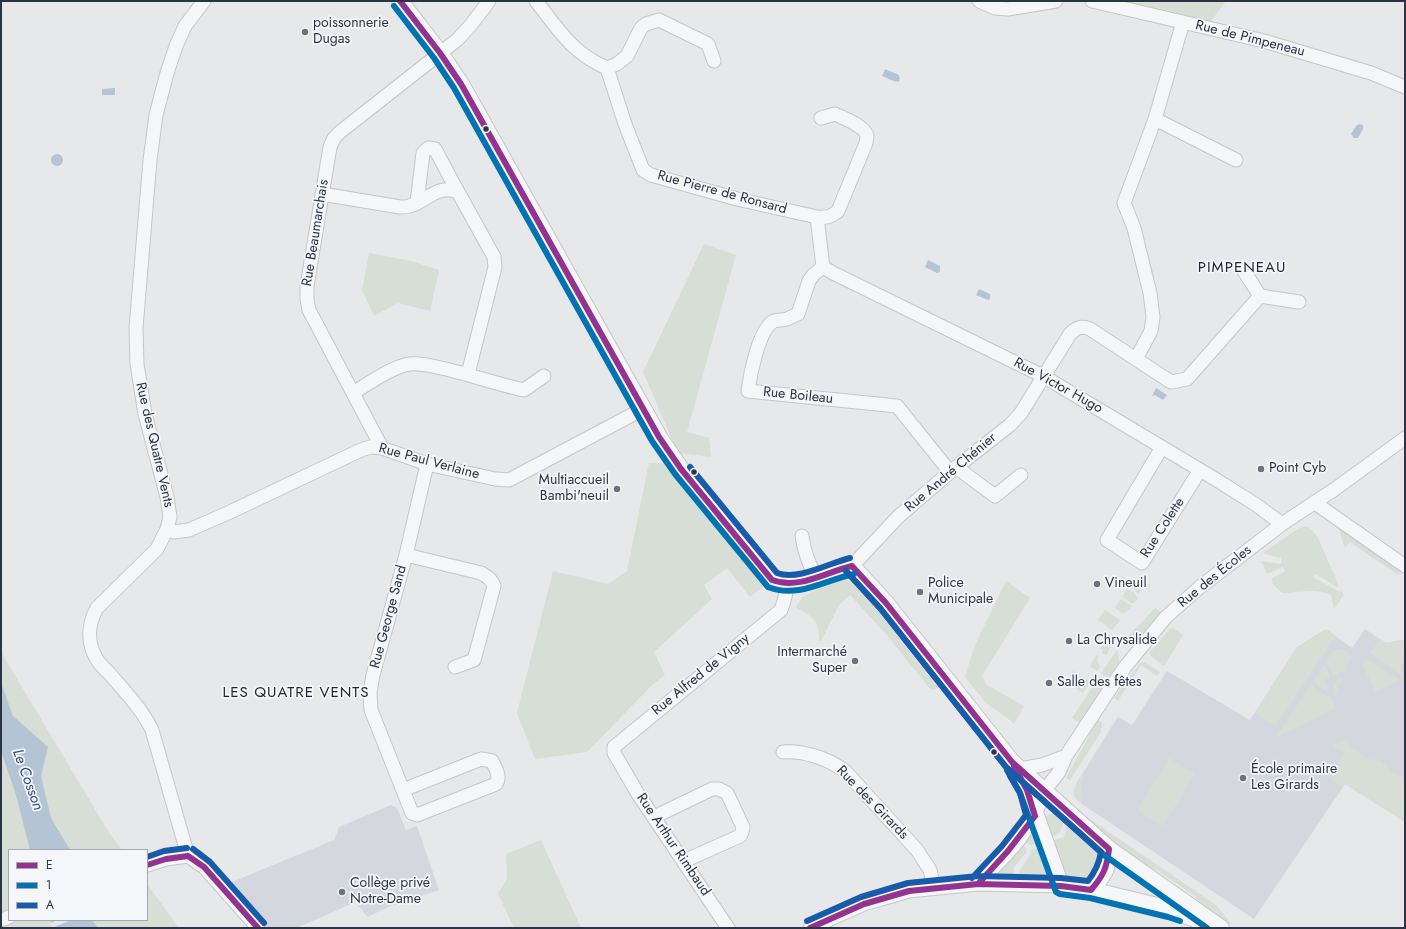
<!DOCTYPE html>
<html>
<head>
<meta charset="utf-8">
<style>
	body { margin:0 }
	#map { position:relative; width:1406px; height:929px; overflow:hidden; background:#e6e8ea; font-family:Jost,sans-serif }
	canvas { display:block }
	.frame { position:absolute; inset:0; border:2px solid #2b3445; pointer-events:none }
	.legend { position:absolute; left:8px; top:849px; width:140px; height:72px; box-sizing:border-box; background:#f4f6f9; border:1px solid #a4a8b1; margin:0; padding:5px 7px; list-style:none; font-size:12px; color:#2b3445 }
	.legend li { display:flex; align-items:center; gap:8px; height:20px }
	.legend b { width:20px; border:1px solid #a4a8b1 }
</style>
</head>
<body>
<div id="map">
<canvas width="1406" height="929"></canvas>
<div class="frame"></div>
<ul class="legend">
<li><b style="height:5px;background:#93338f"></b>E</li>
<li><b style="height:5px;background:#0173b2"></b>1</li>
<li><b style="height:5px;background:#175bab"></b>A</li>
</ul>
</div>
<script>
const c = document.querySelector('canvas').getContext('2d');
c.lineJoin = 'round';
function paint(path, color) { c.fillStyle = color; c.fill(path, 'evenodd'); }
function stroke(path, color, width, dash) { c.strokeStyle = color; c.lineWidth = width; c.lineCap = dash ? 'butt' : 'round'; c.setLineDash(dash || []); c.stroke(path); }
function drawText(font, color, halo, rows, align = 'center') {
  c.font = font + ' Jost,sans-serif'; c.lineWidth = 3.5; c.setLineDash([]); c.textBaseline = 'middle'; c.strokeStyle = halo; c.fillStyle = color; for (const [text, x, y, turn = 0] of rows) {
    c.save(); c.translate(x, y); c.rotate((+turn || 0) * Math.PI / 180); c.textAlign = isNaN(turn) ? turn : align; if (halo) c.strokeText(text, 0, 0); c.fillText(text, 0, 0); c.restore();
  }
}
const built = new Path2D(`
	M1326,629L1352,648L1365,629L1386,643L1402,640L1405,642V822L1345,784L1254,919L1082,804L1081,788L1083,773L1107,734L1118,717L1132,725L1167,671L1250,720L1297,647Z
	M391,805L397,808L406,830L417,826L439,890L391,906L367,917L356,902L296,928H264L227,884L334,840L339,827Z`);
const green = new Path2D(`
	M1118,1H1226L1211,21Z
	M704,244L736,255L687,432L709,438L711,457L678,453L643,372Z
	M369,253L411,261L439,270L430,311L398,303L374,316L362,290Z
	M649,463H665L764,586L750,597L727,568L704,585L712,599L654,652L665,675L652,685L587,752L535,759L517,713L553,571L608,584L627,571Z
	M1305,526L1309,527L1317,536L1339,586L1337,587L1315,574L1313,577L1340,592L1342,591L1344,595L1334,609L1331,595C1321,588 1294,593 1282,593C1278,589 1271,584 1272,578L1285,571L1283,567L1267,574L1261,561L1281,564L1282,556L1279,558L1263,553L1296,530Z
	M1338,527L1401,570L1398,575L1350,542L1345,548Z
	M1122,576L1134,583L1137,578L1150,585L1149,588L1145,585L1138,594L1135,590L1119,580Z
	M843,579L853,582L862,590L938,688L931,690L886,634L850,595L839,605L821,641H819C819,618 814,619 796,607L803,596Z
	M1006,581L1030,598L982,676L987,685L1024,706L1014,724L1006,717L986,703L965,677L975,645Z
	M1127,589L1134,592L1138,598L1133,604L1122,597Z
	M1121,599L1132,606L1124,614L1115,608Z
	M1155,608L1163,614L1135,644L1127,638Z
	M1105,610L1120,620L1112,630L1098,620Z
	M1173,628L1183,635L1164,666L1151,656L1149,653L1170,629Z
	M1326,629L1336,636L1276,726L1255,713L1297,647Z
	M1104,637L1113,643L1106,655L1102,653L1103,650L1100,649L1103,644L1101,643Z
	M1380,639L1386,643L1402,640L1405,642V662C1400,665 1400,672 1403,677L1370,653Z
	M1341,648L1353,656L1345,667L1348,669L1333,676L1329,666L1325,663L1334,650Z
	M1117,650L1120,663L1109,679L1101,673Z
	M1,652L108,831L122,850H9V920H147V884L179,928H5L1,913Z
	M1096,655L1099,657L1097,660L1100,667L1097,671L1090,666Z
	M1366,658L1400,680L1375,692L1362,663Z
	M1144,662L1160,672L1157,676L1141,665L1118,701L1114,698L1140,663Z
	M1324,665L1328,671L1330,677L1324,680L1329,693L1319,687L1314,680Z
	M1073,671L1090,682L1083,693L1075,688L1081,678L1071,673Z
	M1339,678L1342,680L1338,687L1336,695L1332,696L1334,686Z
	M1097,680L1104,685L1080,723L1072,718Z
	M1312,683C1317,691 1322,695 1331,697L1335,709L1276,737Z
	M1098,720L1102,722L1101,732L1070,780L1066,778Z
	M1345,740L1351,745L1350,747L1371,761L1372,758L1377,761L1379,759L1392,772L1405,777V822L1345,784L1343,787L1328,777L1344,754L1332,746Z
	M1169,758L1195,774L1163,826L1137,810Z
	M1083,773L1081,788L1082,804C1068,796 1075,784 1083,773Z
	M1053,813H1059L1067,821L1063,823L1060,833L1049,838L1044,818L1048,815Z
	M1084,815L1216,905L1231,923L1230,925L1200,906L1196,897L1157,870L1142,866L1079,816Z
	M1073,824C1080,830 1091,836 1097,844C1115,865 1081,896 1064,877C1061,873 1053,849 1050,842L1064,837L1066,826Z
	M1033,834L1036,835L1039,842L1031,845L1025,841L1029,836Z
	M541,840L581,928H514L498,894L507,879L506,854Z
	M1022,845L1027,849L1026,853L1014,867L1012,881L1001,878C995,868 1015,853 1022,845Z
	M1041,847L1051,875L1046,881L1017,882C1019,864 1028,864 1031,850Z`);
const water = new Path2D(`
	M885,69L899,75V77H900L899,82L897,81L896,82L882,76Z
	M115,88V95H102V89Z
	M1359,124L1363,125V129L1358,138H1354L1351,134L1356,126Z
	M51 160a6 6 0 1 1 12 0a6 6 0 1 1-12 0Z
	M928,260L940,266V272L937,273L925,267Z
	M979,289L990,294V299L988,300L976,295Z
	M1156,388L1167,395L1163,400L1155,395L1152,396Z
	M1,683L13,716L48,747L41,776L51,818L70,850H30L16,795L1,751Z
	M50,920H92L98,928H59L52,924Z`);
const pier = new Path2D(`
	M58,920H72L53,927L50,925V923Z`);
const minor = new Path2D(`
	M536,1C559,30 572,53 607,68L625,124L643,170L651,175L737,199L817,217C826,218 831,217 838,211L866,143C866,142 867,137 867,136C865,126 843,118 835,114L821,118
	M979,1L995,8L1008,9L1056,1
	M1092,1L1264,41L1371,73L1405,87
	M607,68L617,64L627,56L641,28L646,24L659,20L708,44L714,61
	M1155,119L1236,160
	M322,194L400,207C403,207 407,207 410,206C429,200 437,184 458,192L494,257L495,267L468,374
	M417,202L423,153L428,148L435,149L458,192
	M817,217L823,267L813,275L809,281L798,314C795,315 791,317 787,319C783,320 778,320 774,321C759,328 750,375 748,391L897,406L950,472
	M823,267L833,273L1043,376L1215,479L1255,504L1282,524
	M1244,271L1260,296L1299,302
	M1136,359L1151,331L1153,317L1150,293L1134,228L1124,203L1155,119L1183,22
	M353,393C368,384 393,366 410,364C421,363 431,366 441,368C469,374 496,384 524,390L544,376
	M1162,447L1107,540L1142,563L1200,470
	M382,448L309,310L307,299V286L330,147L334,138L340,132L457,40L470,26L489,1
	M956,467L995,496L1021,475
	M1315,503L1405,566
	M167,529L174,532L189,530L230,512L361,450L370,447L382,448L427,464L495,479L509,480L643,409
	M802,536C804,551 808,563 816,577
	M406,555L481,573C487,577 491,578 494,586L474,660L455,667
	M852,566L898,517L950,472L1010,425L1021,413L1070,334C1076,328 1081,325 1090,329L1171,382L1187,379L1260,296
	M783,752C803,750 829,759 845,771L917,850L930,870L934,888
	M1020,769L1042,765L1066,756
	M403,790L481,759L492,761C496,769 501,777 496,784L417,815L412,813L371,710L370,692L373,675L406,555L427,464
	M654,817L712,789H719L727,793L743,827L742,832L740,836L684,861
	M188,856L152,730C142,709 125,692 110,674C105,669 99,664 96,658C87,642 88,624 97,608L157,549L167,529L170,517L167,497L145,414L137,364L136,328L150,160L156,115L167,73L176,46L185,26L204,1
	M188,856L204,867L258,928
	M147,865L166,859L188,856
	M978,884L1005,856L1019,840L1035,816L1044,791L1059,772L1066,756L1112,686L1125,667L1166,617L1200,587L1282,524L1335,489L1405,438
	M1,920L9,917
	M728,928L638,794L614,753V747L781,610L784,601L788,584
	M810,928L864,904L909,891L978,884L1061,886`);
const tertiary = new Path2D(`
	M400,1L440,53L461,84L659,437L681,469L772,580C793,593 829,569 852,566L886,603L1012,762L1109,849L1221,928
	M1017,772L1027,790L1061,886L1091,890L1170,909L1200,921
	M1091,890C1105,873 1107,872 1109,849`);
const bus1 = new Path2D(`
	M400,1L440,53L461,84L659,437L681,469L772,580C799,590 826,572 852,566
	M188,856L204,867L258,928
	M147,865L166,859L188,856
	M978,884L1008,851L1035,816L1027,790L1014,766
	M810,928L864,904L909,891L978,884L1061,886L1091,890C1103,876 1107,868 1109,849L1012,762L886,603L852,566`);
const bus2 = new Path2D(`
	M394,6L434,58L454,88L652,441L675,474L768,587C798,599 825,580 854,574
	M846,571L880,608L1006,767L1104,855L1207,928
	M1010,776L1020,793L1056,892L1060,894L1090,898L1168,917L1180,921`);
const bus3 = new Path2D(`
	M690,467L777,573C798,581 829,563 850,558
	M193,849L210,862L264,923
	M147,857L164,851L187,848
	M972,878L1002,846L1026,815L1020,793L1007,770
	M807,921L861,897L908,883L978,876L1061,878L1088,881C1095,872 1099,864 1101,852L1006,767L880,608L846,571`);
const markers = [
	[305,32,4,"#6c737f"],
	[486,129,3.5,"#2b3445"],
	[1261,469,4,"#6c737f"],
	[694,472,3.5,"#2b3445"],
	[617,489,4,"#6c737f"],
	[1097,584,4,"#6c737f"],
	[920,592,4,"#6c737f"],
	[1069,641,4,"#6c737f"],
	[855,661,4,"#6c737f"],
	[1049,683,4,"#6c737f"],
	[994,752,3.5,"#2b3445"],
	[1243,778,4,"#6c737f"],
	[342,892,4,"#6c737f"]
];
const poiNames = [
	["poissonnerie",313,24],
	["Dugas",313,40],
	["Point Cyb",1269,469],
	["Multiaccueil",609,481,"right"],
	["Bambi'neuil",609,497,"right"],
	["Police",928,584],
	["Municipale",928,600],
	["Vineuil",1105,584],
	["La Chrysalide",1077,641],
	["Intermarché",847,653,"right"],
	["Super",847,669,"right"],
	["Salle des fêtes",1057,683],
	["École primaire",1251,770],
	["Les Girards",1251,786],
	["Collège privé",350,884],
	["Notre-Dame",350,900]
];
const streetNames = [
	["Rue de Pimpeneau",1250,39,14],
	["Rue Pierre de Ronsard",722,193,15],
	["Rue Beaumarchais",316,233,-81],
	["Rue Victor Hugo",1058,386,29],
	["Rue Boileau",798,396,6],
	["Rue des Quatre Vents",154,445,77],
	["Rue Paul Verlaine",429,462,15],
	["Rue André Chénier",951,473,-40],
	["Rue Colette",1163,528,-57],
	["Rue des Écoles",1215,577,-39],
	["Rue George Sand",389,617,-75],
	["Rue Alfred de Vigny",701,675,-39],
	["Rue des Girards",872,803,46],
	["Rue Arthur Rimbaud",673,845,56]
];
const neighbourhoodNames = [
	["PIMPENEAU",1242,268],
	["LES QUATRE VENTS",296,693]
];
const waterNames = [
	["Le Cosson",27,780,70]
];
paint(built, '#d4d7dd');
paint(green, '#d6ded6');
paint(water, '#b4c4d5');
paint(pier, '#e6e8ea');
stroke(minor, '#c4c6c8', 15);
stroke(tertiary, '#c4c6c8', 18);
stroke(minor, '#f5f6f7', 13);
stroke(tertiary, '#f5f6f7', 16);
stroke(bus1, '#93338f', 6);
stroke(bus2, '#0173b2', 6);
stroke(bus3, '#175bab', 6);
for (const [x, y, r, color] of markers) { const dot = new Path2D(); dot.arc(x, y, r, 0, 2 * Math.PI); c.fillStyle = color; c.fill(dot); stroke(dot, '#f4f6f9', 1.5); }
drawText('14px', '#2b3445', '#f4f6f9', poiNames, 'left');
drawText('14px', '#2b3445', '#f4f6f9', streetNames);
c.letterSpacing = '1px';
drawText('15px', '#1d2536', '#f4f6f9', neighbourhoodNames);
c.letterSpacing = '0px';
drawText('italic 15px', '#34527a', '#f4f6f9', waterNames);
</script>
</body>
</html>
